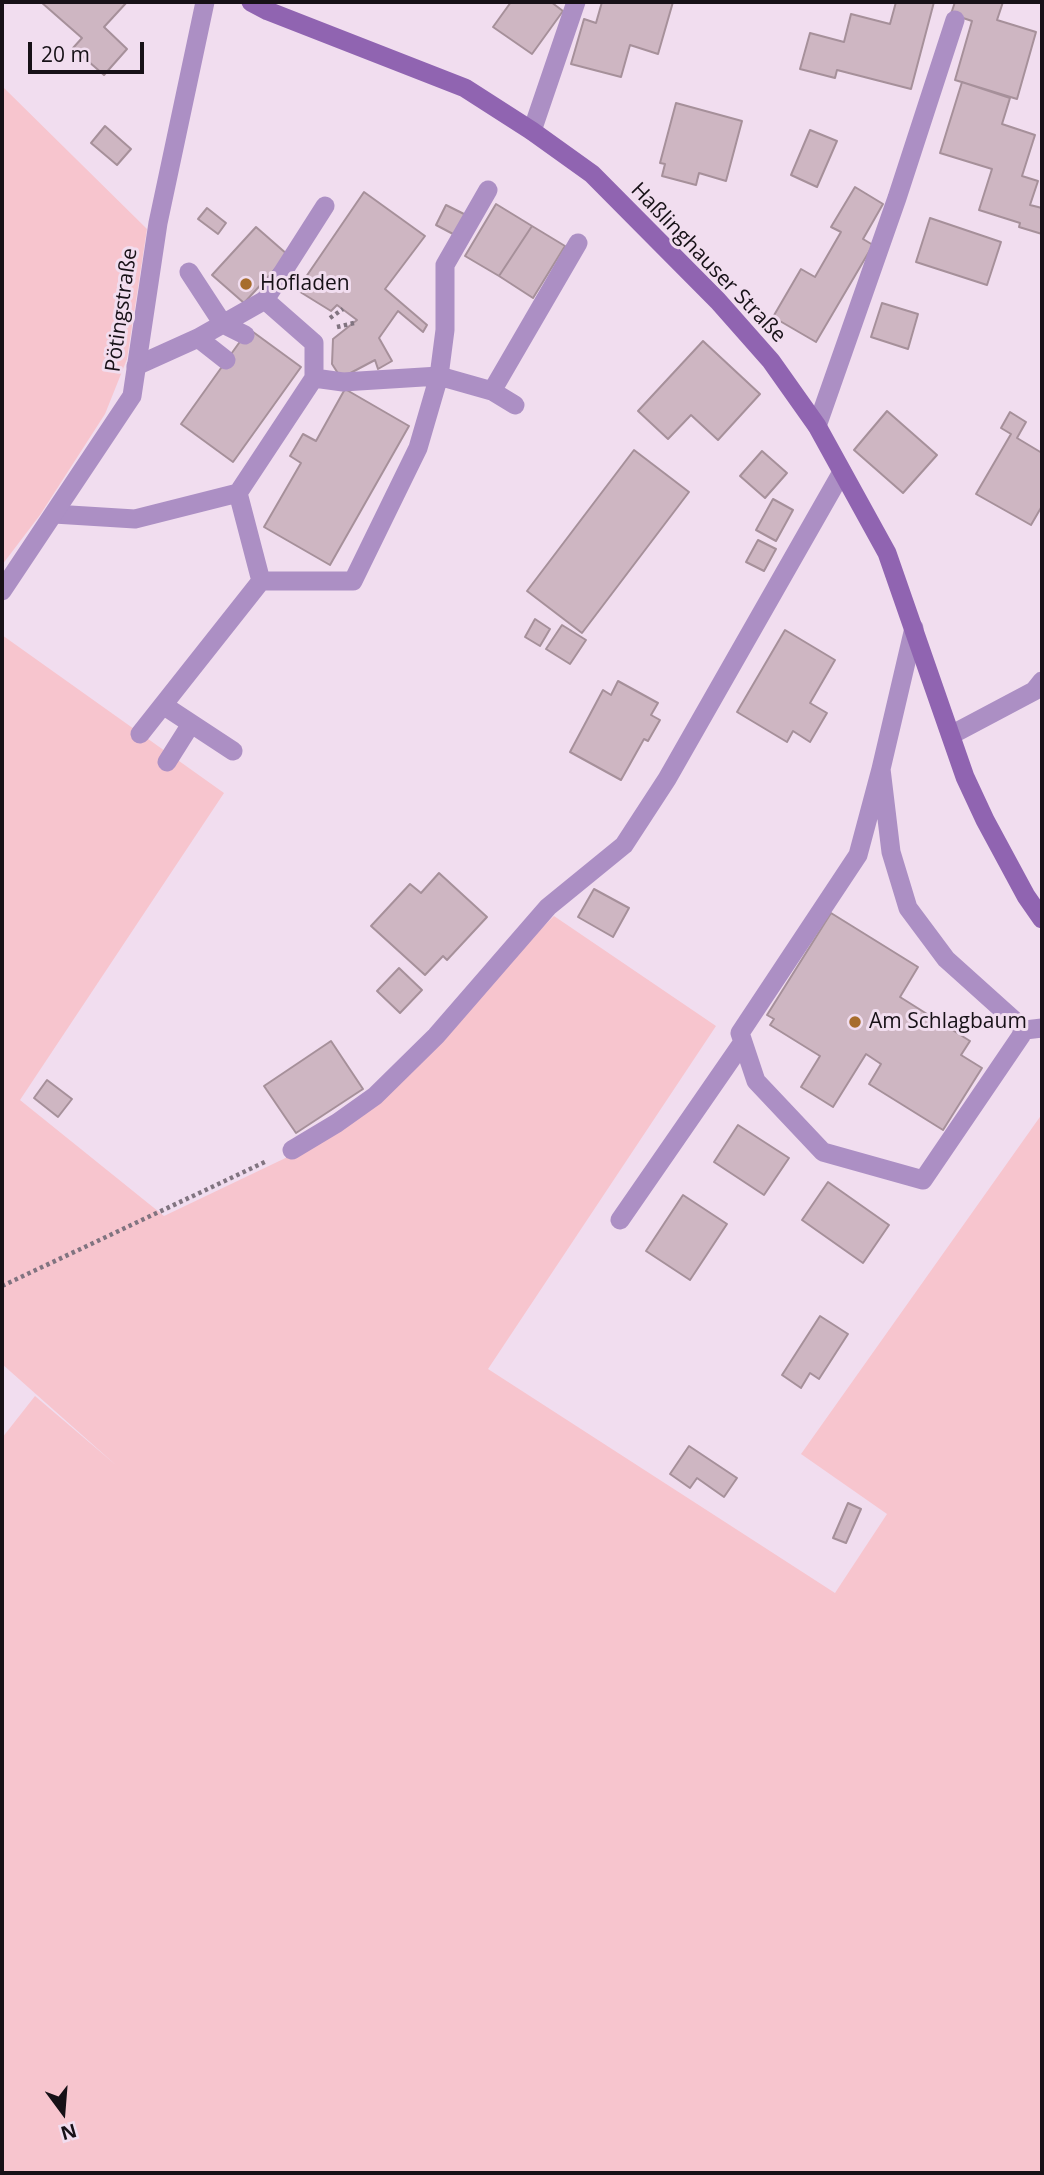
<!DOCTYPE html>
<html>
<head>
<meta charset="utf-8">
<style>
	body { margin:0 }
	#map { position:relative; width:1044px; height:2175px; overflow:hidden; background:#f1ddef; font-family:"Open Sans",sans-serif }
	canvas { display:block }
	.frame { position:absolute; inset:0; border:4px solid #171117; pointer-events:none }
	.north { position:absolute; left:28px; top:2077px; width:70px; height:70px; -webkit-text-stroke:5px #f1ddef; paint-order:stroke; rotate:164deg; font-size:19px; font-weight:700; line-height:28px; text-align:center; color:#171117 }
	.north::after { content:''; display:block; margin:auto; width:24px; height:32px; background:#171117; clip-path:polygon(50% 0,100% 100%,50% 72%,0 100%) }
	.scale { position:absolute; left:28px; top:42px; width:116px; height:32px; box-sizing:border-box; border:4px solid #171117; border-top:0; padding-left:9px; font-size:21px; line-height:24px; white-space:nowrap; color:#171117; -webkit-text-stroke:5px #f1ddef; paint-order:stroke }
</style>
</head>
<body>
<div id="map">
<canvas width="1044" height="2175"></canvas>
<div class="frame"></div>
<div class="north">N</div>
<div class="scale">20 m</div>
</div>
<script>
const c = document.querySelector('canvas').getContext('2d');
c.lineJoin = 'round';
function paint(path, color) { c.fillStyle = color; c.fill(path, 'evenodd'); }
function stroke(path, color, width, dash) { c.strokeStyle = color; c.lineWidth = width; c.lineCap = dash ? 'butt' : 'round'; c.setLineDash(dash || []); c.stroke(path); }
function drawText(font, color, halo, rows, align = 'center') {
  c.font = font + ' "Open Sans",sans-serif'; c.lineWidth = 6; c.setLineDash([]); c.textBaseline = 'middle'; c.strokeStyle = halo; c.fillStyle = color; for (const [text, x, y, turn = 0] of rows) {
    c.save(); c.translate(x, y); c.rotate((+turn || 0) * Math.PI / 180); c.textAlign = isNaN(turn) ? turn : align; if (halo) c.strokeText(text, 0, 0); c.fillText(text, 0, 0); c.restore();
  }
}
const green = new Path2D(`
	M2,86L147,229L127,359L105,414L40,515L2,565Z
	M2,635L224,793L20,1100L164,1216L296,1153L342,1125L554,916L716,1026L488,1369L835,1593L887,1514L801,1454L1042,1114V2173H2V1438L35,1396L117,1466L2,1364Z`);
const building = new Path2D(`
	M41,2H127L104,27L127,49L104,75L73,48L82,38Z
	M511,2H551L563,11L532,54L493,27Z
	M602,2H673L658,54L630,45L621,77L571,64L584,19L596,23Z
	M896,2H934L911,89L837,70L835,78L800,69L810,33L844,42L851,14L890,24Z
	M955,2H1003L997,20L1036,32L1017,99L955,80L972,21L951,14Z
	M962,82L1010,98L1002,124L1035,135L1022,176L1038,181L1030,205L1042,208V234L1019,227L1020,223L979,210L992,169L940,153Z
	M676,103L742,121L726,181L699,173L696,185L662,176L665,164L660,163Z
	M105,126L131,149L117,165L91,143Z
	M810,130L837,141L817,187L791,175Z
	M855,187L883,204L863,239L873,245L816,342L773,317L801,269L815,277L841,232L831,227Z
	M364,192L425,236L385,289L427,325L423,332L398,311L379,338L392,361L378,369L375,360L341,378L332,364L333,339L357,320L337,305L331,311L297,290Z
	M496,204L532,226L499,276L465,256Z
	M446,205L466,215L455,235L436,225Z
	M207,208L226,223L218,234L198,219Z
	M930,218L1001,242L987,285L916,262Z
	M532,226L565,246L533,298L499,276Z
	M256,227L288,255L244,303L212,275Z
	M882,303L918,314L908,349L871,337Z
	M249,329L301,367L233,462L181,424Z
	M703,341L760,394L718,440L691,415L668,439L638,411Z
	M345,389L409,426L330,565L264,527L301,463L290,456L303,434L316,441Z
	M887,411L937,455L903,493L854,450Z
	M1010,412L1026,422L1017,438L1042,453V506L1031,525L976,494L1011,434L1001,428Z
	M634,450L689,492L582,633L527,591Z
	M762,451L787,473L765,498L740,476Z
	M773,499L793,510L776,541L756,530Z
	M758,540L776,549L764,571L746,562Z
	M535,619L550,629L540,646L525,637Z
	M562,625L586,640L570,664L546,649Z
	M785,630L835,660L810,703L827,713L810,742L793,731L787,742L737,712Z
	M618,681L658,703L651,715L660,720L648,741L644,739L621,780L570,752L603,690L611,695Z
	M439,873L487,917L447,960L443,956L425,975L371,926L410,884L421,893Z
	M594,889L629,908L613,937L578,917Z
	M831,913L918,967L900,997L970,1041L961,1055L982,1068L943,1130L869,1084L881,1064L866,1054L833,1107L801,1087L820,1056L770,1025L774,1019L767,1015Z
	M399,968L422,990L400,1013L377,991Z
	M331,1041L363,1089L296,1133L264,1086Z
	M47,1080L72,1099L58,1117L34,1098Z
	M738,1125L789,1158L764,1195L714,1162Z
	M828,1182L889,1225L863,1263L802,1220Z
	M683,1195L727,1224L690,1280L646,1251Z
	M820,1316L848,1334L819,1379L810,1373L801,1388L782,1375Z
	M689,1446L737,1478L724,1497L697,1478L690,1488L670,1474Z
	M848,1503L861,1509L846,1543L833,1538Z`);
const path = new Path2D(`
	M330,318L343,309
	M337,327L354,323
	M2,1286L267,1161`);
const service = new Path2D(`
	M532,131L576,2
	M189,272L223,324L245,335
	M198,338L226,360
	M136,366L198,338L265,300L325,206
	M314,378L343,382L439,376L492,391
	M515,405L492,391L578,243
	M817,426L897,198L955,20
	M238,493L261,581H353L418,448L439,376L445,330V265L488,190
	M54,514L135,519L238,493L314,378V343L265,300
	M914,628L881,769L891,852L908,908L946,959L1025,1030L1042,1028
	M163,705L233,751
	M140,734L261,581
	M167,762L191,724
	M881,769L858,855L740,1033L756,1081L823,1152L923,1180L1025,1030
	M292,1150L337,1123L375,1096L436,1036L548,907L624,845L667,779L842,472
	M620,1220L743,1042`);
const minor = new Path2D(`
	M2,591L132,396L158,223L205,2`);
const tertiary = new Path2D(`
	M951,735L1034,691L1042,681`);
const secondary = new Path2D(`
	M251,2L268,11L465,88L532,131L592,174L718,301L771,361L817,426L887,553L965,777L985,820L1026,896L1042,919`);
const markers = [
	[246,284,7,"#a76d2d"],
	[855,1022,7,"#a76d2d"]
];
const streetNames = [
	["Haßlinghauser Straße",708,263,46],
	["Pötingstraße",122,310,-82]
];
const poiNames = [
	["Hofladen",260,284],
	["Am Schlagbaum",869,1022]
];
paint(green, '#f7c5ce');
paint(building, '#ceb6c2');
stroke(building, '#a6909a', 2);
stroke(path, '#817480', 4.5, [3.5, 3.5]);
stroke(service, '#ac8fc4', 19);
stroke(minor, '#ac8fc4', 19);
stroke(tertiary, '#ac8fc4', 19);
stroke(secondary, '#9064b1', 19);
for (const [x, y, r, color] of markers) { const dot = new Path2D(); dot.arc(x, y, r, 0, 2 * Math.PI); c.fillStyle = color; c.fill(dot); stroke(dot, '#f1ddef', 2.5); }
drawText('21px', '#171117', '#f1ddef', streetNames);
drawText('21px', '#171117', '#f1ddef', poiNames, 'left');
</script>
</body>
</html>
